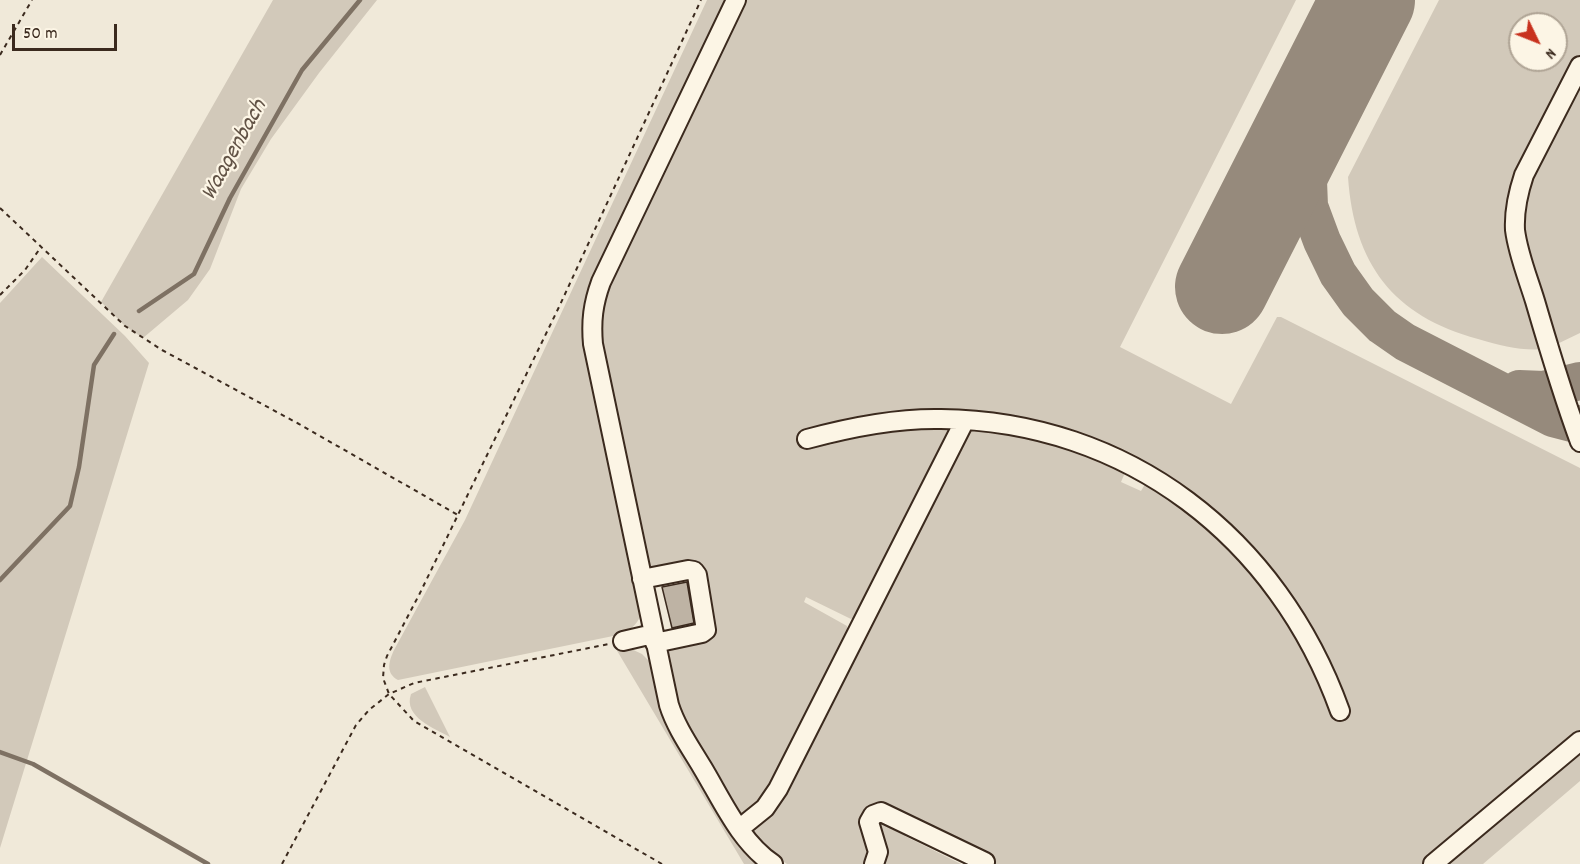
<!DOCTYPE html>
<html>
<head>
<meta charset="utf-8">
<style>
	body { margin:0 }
	#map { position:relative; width:1580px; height:864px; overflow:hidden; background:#f0e9d9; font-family:Dekko,sans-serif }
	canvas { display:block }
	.north { position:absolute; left:1508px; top:12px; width:60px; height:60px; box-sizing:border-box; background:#fcf5e5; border:2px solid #afa495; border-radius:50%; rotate:133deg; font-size:16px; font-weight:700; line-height:24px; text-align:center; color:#3b2a1e }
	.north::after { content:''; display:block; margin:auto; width:21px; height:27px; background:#c8321e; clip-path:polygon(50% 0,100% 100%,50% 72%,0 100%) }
	.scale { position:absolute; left:12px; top:24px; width:105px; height:27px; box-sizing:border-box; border:3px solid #3b2a1e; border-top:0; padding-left:8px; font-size:18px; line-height:21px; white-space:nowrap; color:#3b2a1e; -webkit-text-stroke:4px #fcf5e5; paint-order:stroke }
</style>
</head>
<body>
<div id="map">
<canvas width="1580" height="864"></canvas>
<div class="north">N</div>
<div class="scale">50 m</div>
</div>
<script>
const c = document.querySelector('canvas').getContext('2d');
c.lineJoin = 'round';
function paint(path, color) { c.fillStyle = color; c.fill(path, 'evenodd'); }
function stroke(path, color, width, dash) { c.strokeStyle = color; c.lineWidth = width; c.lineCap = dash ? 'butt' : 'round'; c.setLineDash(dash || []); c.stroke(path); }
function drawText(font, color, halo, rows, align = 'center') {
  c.font = font + ' Dekko,sans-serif'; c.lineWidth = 4.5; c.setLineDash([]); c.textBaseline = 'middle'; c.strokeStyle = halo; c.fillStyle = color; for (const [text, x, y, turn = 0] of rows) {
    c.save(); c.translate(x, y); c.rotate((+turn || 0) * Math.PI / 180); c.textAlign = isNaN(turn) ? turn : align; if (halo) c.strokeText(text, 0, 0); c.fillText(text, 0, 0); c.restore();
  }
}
const green = new Path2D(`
	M273,0H377L319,73L271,139L241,189L210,269L188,300L143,338L125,326L101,302Z
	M707,0H727L590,290L641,614C637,626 629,631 618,635L398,680C385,673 389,661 394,650L465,520Z
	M743,0H1296L1120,347L1231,404L1277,317H1281L1580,468V732L1423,864H987L988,860L889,810C878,808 870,810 866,821L874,851L870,864H787L760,845L751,833L752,825L777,797L964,430L972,424C1026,425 1079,446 1127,468L1121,482L1141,491L1148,479C1217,518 1274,579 1310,649C1315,660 1322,670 1325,682L1320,689L1323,696L1331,697L1338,714L1343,712C1330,678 1316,645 1297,614C1225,496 1076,414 938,416C893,417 849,425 804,437L805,442L823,438L830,445L836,443L837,437L842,433C879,423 918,422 956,423L959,425L944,459L864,613L851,619L806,597L804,602L847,626L849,641L774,791L753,814L747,818L739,817L681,716L674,700L664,653L669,645L708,638L714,631L701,570L694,562L653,572L646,565L597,324L604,294Z
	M1439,0H1580V57L1520,174L1513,197L1546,349C1520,351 1503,346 1478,339C1393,316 1354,264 1348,177ZM1520,24H1556V60H1520Z
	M1580,75V333L1553,346L1520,229L1527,178Z
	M42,257L125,336L149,363L0,848V303Z
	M627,647L642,654L653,665L762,864H744L616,649Z
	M425,687L450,737C434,728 403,717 411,694Z
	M1580,749V781L1483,864H1443Z
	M874,819L908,828L905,836L961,864H877Z`);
const stream = new Path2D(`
	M139,311L194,274L230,198L302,70L360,0
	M0,580L70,506L79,467L94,365L114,334
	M0,752L33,764L208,864`);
const taxiway = new Path2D(`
	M1317,100L1307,156L1309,206L1322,241L1338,274L1358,302L1382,326L1405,342L1553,418L1580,425
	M1519,389L1544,390L1580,381`);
const runway = new Path2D(`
	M1222,287L1368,0`);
const building = new Path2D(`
	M687,582L694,623L672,628L662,587Z`);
const path = new Path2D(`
	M0,55L32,0
	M0,208L125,326L162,350L299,424L458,515
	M0,295L25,270L41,247
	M282,864L356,725L369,710L389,694L414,683L609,644
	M662,864L414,721L389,694L383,678L384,665L387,656L419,595L559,307L701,0`);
const minor = new Path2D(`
	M736,0L601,282C593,304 591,321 593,344L669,705C676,727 690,747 702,767C722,800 740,842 773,864
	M1580,66L1524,175C1518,193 1514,211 1515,230C1518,254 1528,278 1535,301C1549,349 1563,396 1580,442
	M807,439C851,427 895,418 941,419C1128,421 1278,538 1340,711
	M642,579L688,570L694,571L697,575L706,630L702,633L655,643
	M623,641L653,634
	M739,829L765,808L778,789L965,420
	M874,864L878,852L869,822L873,815L881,812L985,862
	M1433,864L1580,741`);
const waterNames = [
	["Waagenbach",236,151,-61]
];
paint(green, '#d2c9ba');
stroke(stream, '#7e7163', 4.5);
stroke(taxiway, '#968a7c', 38);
stroke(runway, '#968a7c', 94);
paint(building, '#beb3a4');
stroke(building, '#3b2a1e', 1.5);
stroke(minor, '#3b2a1e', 22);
stroke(path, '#3b2a1e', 2, [4.5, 4.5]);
stroke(minor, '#fcf5e5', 18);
drawText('italic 24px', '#625346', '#fcf5e5', waterNames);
</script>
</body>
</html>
